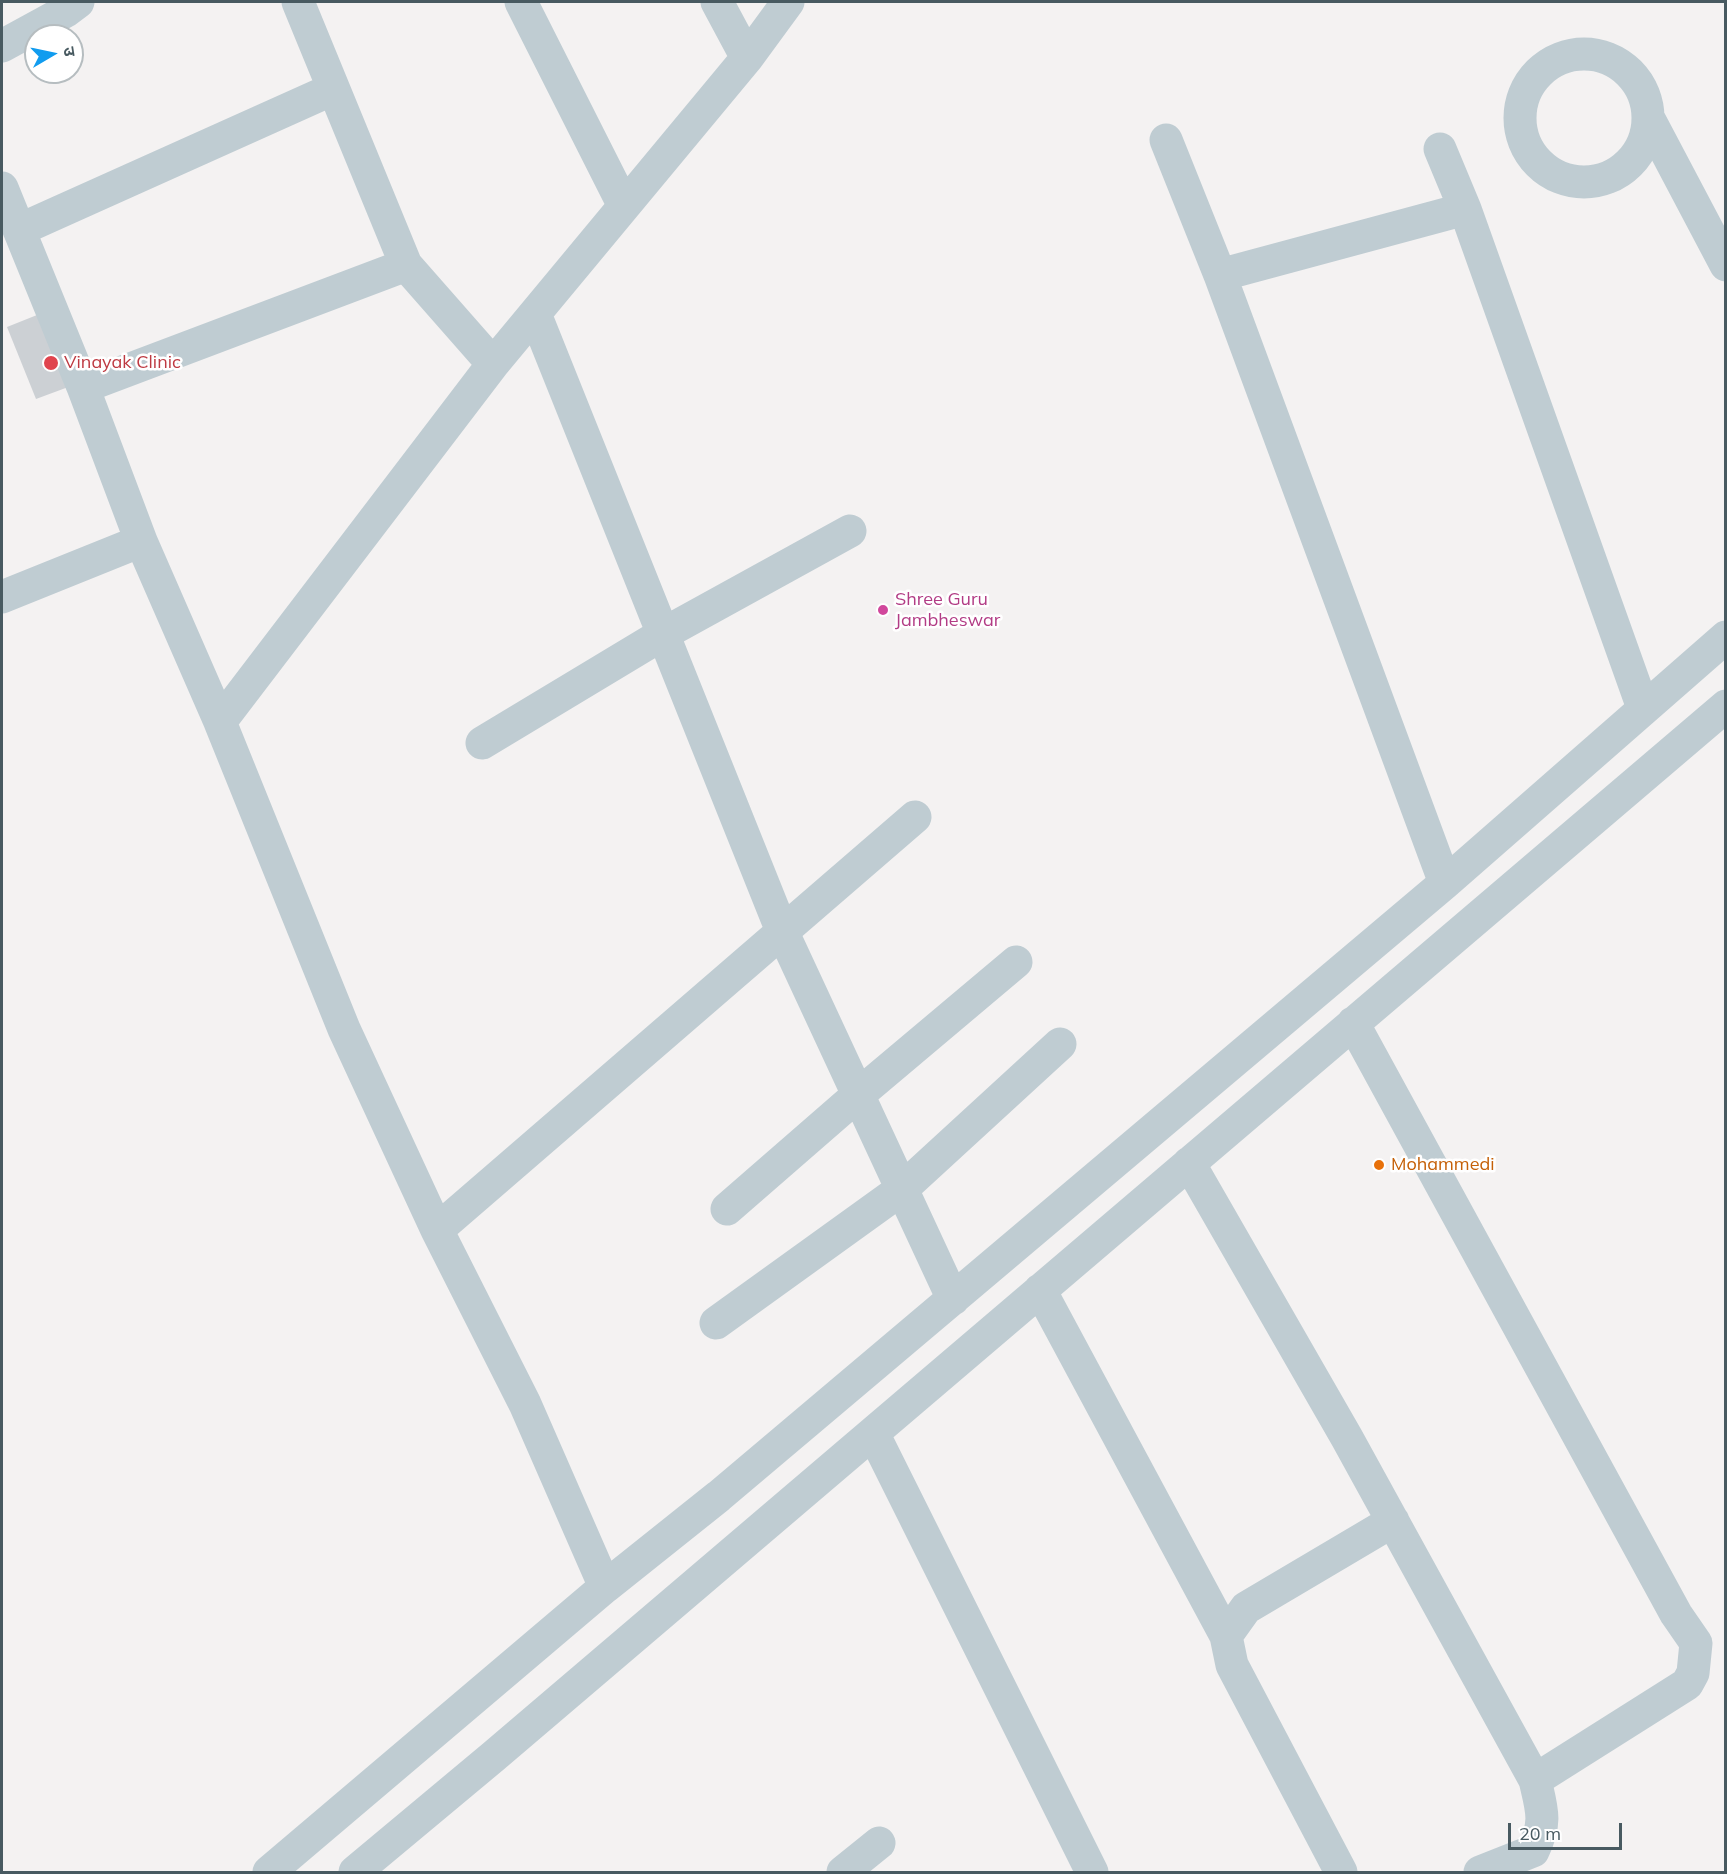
<!DOCTYPE html>
<html>
<head>
<meta charset="utf-8">
<style>
	body { margin:0 }
	#map { position:relative; width:1727px; height:1874px; overflow:hidden; background:#f4f2f2; font-family:Mulish,"Noto Sans Devanagari",sans-serif }
	canvas { display:block }
	.frame { position:absolute; inset:0; border:3px solid #485a61; pointer-events:none }
	.north { position:absolute; left:24px; top:24px; width:60px; height:60px; box-sizing:border-box; background:#fff; border:2px solid #b6bdc0; border-radius:50%; rotate:81deg; font-size:16px; font-weight:700; line-height:24px; text-align:center; color:#485a61 }
	.north::after { content:''; display:block; margin:auto; width:21px; height:27px; background:#119cef; clip-path:polygon(50% 0,100% 100%,50% 72%,0 100%) }
	.scale { position:absolute; left:1508px; top:1823px; width:114px; height:27px; box-sizing:border-box; border:3px solid #485a61; border-top:0; padding-left:8px; font-size:18px; line-height:21px; white-space:nowrap; color:#485a61; -webkit-text-stroke:4px #fff; paint-order:stroke }
</style>
</head>
<body>
<div id="map">
<canvas width="1727" height="1874"></canvas>
<div class="frame"></div>
<div class="north">उ</div>
<div class="scale">20 m</div>
</div>
<script>
const c = document.querySelector('canvas').getContext('2d');
c.lineJoin = 'round';
function paint(path, color) { c.fillStyle = color; c.fill(path, 'evenodd'); }
function stroke(path, color, width, dash) { c.strokeStyle = color; c.lineWidth = width; c.lineCap = dash ? 'butt' : 'round'; c.setLineDash(dash || []); c.stroke(path); }
function drawText(font, color, halo, rows, align = 'center') {
  c.font = font + ' Mulish,sans-serif'; c.lineWidth = 5; c.setLineDash([]); c.textBaseline = 'middle'; c.strokeStyle = halo; c.fillStyle = color; for (const [text, x, y, turn = 0] of rows) {
    c.save(); c.translate(x, y); c.rotate((+turn || 0) * Math.PI / 180); c.textAlign = isNaN(turn) ? turn : align; if (halo) c.strokeText(text, 0, 0); c.fillText(text, 0, 0); c.restore();
  }
}
const building = new Path2D(`
	M42,313L71,386L36,399L7,327Z`);
const minor = new Path2D(`
	M298,2L406,265L493,364
	M521,2L624,206
	M717,2L747,58
	M2,46L66,11L78,2
	M1520 118a64 64 0 1 1 128 0a64 64 0 1 1-128 0Z
	M1650,121L1726,265
	M1166,140L1220,275L1445,883
	M1440,149L1465,209L1643,708
	M2,188L83,387L141,541L220,722L344,1029L437,1230L525,1404L605,1587
	M19,230L333,89
	M1220,275L1465,209
	M535,314L782,931L953,1299
	M83,387L406,265
	M2,597L141,541
	M220,722L493,364L747,58L788,2
	M482,743L663,634L850,531
	M1353,1023L1676,1614L1696,1643L1693,1673L1687,1684L1535,1780
	M1189,1163L1347,1438L1535,1780C1542,1810 1547,1822 1533,1851L1480,1872
	M727,1209L858,1095L1016,962
	M437,1230L915,817
	M1040,1290L1226,1636
	M716,1323L902,1189L1060,1044
	M873,1433L1092,1872
	M269,1872L605,1587L719,1496L1445,883L1726,637
	M355,1872L494,1756L1726,706
	M843,1872L879,1843
	M1341,1872L1232,1665L1226,1636L1246,1608L1393,1521`);
const markers = [
	[51,363,8,"#e0444e"],
	[883,610,6,"#d1479c"],
	[1379,1165,6,"#e8710a"]
];
const healthNames = [
	["Vinayak Clinic",64,363]
];
const hotelNames = [
	["Shree Guru",895,600],
	["Jambheswar",895,621]
];
const foodNames = [
	["Mohammedi",1391,1165]
];
paint(building, '#ccd0d4');
stroke(minor, '#bfccd2', 33);
for (const [x, y, r, color] of markers) { const dot = new Path2D(); dot.arc(x, y, r, 0, 2 * Math.PI); c.fillStyle = color; c.fill(dot); stroke(dot, '#fff', 2); }
drawText('18px', '#be3a42', '#fff', healthNames, 'left');
drawText('18px', '#b23c85', '#fff', hotelNames, 'left');
drawText('18px', '#c56008', '#fff', foodNames, 'left');
</script>
</body>
</html>
